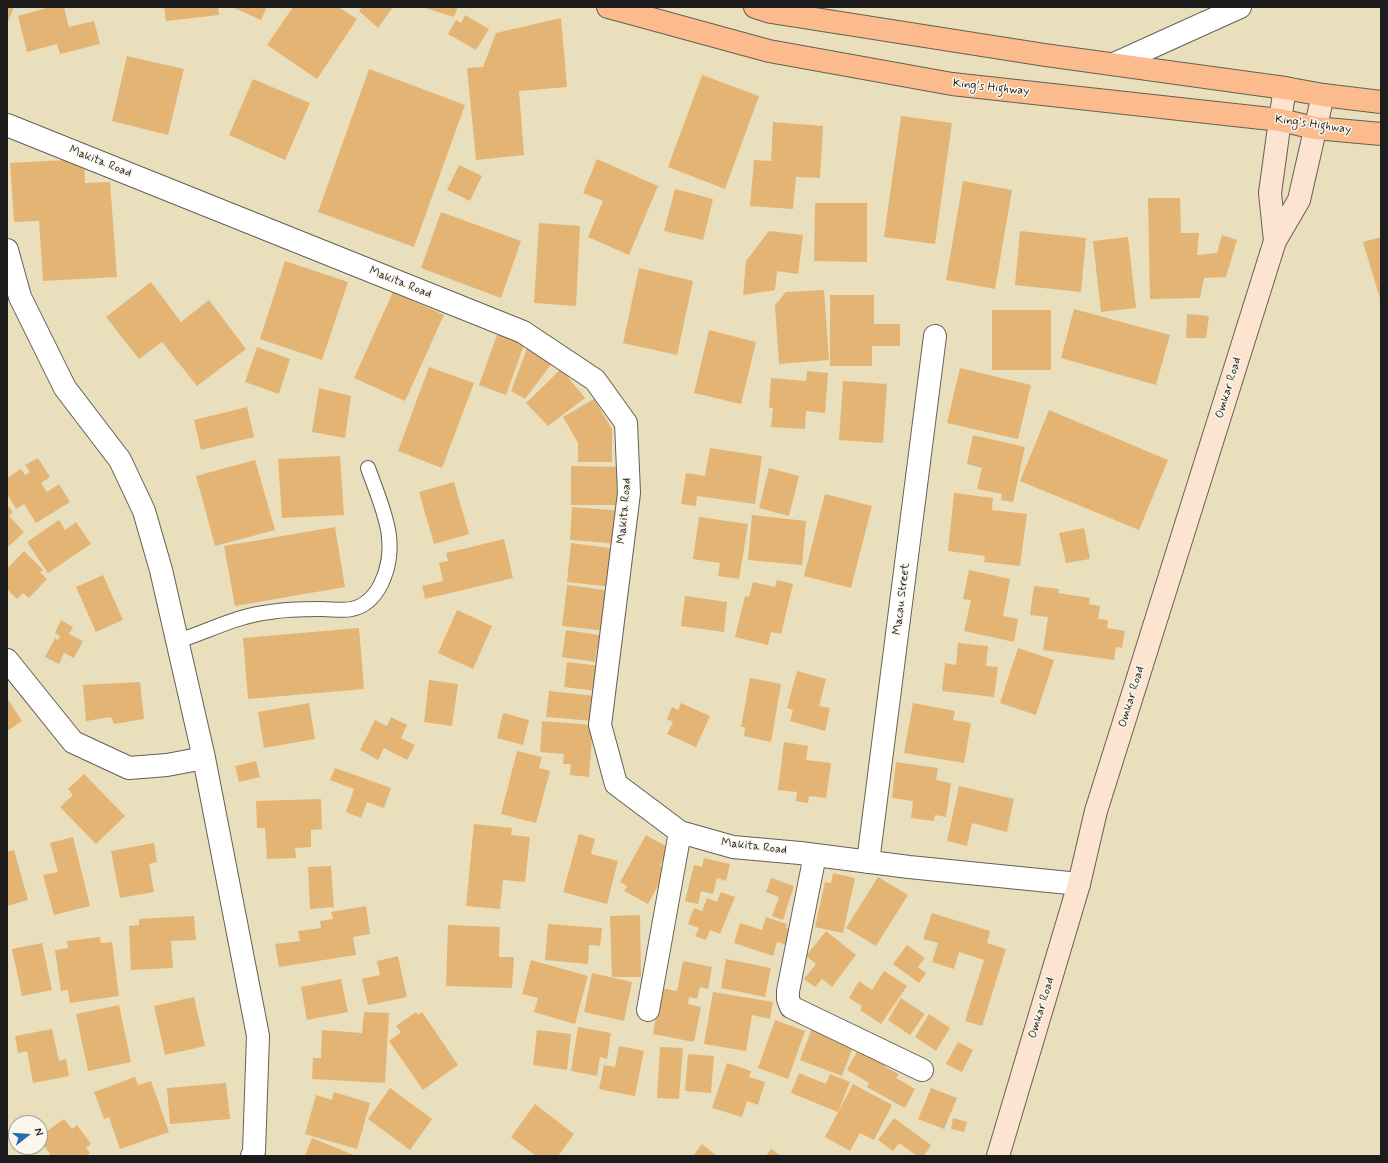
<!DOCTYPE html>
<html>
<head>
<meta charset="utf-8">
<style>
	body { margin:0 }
	#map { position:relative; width:1388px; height:1163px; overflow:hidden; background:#e9dfbc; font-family:Mynerve,sans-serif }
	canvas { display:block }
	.frame { position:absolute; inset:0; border:8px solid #1c1c1c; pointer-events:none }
	.north { position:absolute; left:8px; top:1115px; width:40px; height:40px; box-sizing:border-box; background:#fbf7ec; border:1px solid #a29f99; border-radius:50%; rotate:73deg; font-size:11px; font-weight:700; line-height:16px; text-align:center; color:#1c1c1c }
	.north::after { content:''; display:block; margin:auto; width:14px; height:18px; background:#1f6fb2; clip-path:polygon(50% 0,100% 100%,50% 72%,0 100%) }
</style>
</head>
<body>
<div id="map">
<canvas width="1388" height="1163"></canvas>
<div class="frame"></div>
<div class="north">N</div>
</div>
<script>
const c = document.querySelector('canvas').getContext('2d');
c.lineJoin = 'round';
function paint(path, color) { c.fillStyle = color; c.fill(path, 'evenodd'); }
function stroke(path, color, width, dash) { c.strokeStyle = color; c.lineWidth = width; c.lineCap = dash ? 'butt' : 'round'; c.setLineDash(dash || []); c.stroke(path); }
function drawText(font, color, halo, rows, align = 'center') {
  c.font = font + ' Mynerve,sans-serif'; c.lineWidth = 3; c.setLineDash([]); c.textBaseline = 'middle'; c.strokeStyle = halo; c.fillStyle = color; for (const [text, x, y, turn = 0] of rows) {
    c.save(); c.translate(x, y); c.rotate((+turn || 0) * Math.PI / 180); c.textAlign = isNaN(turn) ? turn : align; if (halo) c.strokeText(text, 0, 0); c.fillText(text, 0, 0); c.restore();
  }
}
const building = new Path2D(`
	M7,7H14L7,24Z
	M50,7H64L69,27L94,21L100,44L60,54L57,44L27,52L18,16Z
	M164,7H218L219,15L166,21Z
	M232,7H267L261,20Z
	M293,7H338L357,19L317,79L267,45Z
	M362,7H393L378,28L359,11Z
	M422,7H458L454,17Z
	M465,15L489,29L476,50L448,34L456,20L461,23Z
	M561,18L567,87L519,91L524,155L476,160L467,68L483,67L496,33Z
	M127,56L184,69L168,135L112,121Z
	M369,69L465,105L414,247L318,212Z
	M702,75L759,96L725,189L668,167Z
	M253,79L310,103L285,160L229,135Z
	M901,116L952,123L935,244L884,237Z
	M773,122L823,126L820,178L796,177L793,209L750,206L754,160L771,161Z
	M84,159L85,183L110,182L117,277L43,281L39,221L14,222L10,163Z
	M597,159L658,186L629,255L588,237L603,201L583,193Z
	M459,165L482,176L470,201L447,190Z
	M963,181L1012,190L995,289L946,280Z
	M675,189L713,199L703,240L664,231Z
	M1148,198H1180L1181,233H1199L1197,255L1217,253L1222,235L1237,240L1226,277L1204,278L1200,298L1150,299Z
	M815,203H867V262L814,261Z
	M441,212L521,241L501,298L421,268Z
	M539,223L580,226L576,306L534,303Z
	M769,231L803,235L798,274L777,271L775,290L743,295L746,261Z
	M1020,231L1086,238L1081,292L1015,285Z
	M1128,237L1136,308L1101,312L1093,241Z
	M1381,237V302L1363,242Z
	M285,261L348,282L322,360L260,339Z
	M639,268L693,281L677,355L623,343Z
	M151,282L181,322L209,300L246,349L197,386L162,342L139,359L106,317Z
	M824,290L829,360L779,364L775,305L786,292Z
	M393,292L444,315L405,401L354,378Z
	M830,295H874V324H900V346H872V366H830Z
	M1074,309L1170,335L1156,385L1061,358Z
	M992,310H1051V370H992Z
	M1187,314L1209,316L1206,338H1186Z
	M709,330L756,342L741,404L694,393Z
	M498,332L525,342L506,395L479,385Z
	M529,343L553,362L525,399L511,391Z
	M257,347L290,359L279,394L245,382Z
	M429,367L474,383L442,468L398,451Z
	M960,368L1031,385L1018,439L947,423Z
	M561,369L585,398L548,426L526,403Z
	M807,371L828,373L825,413L806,411L805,429L771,427L773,408H769L771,378L806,381Z
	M843,381L887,384L883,443L839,440Z
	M319,388L351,396L345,438L312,432Z
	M594,399L612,429V462H578V443L563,417Z
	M247,407L254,437L201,450L194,420Z
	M1049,410L1168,460L1139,530L1020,481Z
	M973,435L1025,447L1013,502L1001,500L1002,494L977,489L982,468L967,464Z
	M710,448L762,456L755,504L697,496L696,506L681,504L686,473L705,476Z
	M340,456L344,515L282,518L278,459Z
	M38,458L50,477L41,483L47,492L59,484L70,502L36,523L24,504L16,509L7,494V478L21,469L25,475L30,472L25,465Z
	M255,460L275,530L215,546L196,476Z
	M571,466L623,467V505H571Z
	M769,468L799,476L789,516L759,508Z
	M454,482L469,534L434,544L419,492Z
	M954,493L993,498L992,510L1027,514L1020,566L984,562L985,556L948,551Z
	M825,494L872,506L851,588L804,576Z
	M7,505L13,512L9,516L24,532L7,548Z
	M572,507L623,511L620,544L570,540Z
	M752,515L806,521L802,565L748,560Z
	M699,517L748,524L739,579L718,576L720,563L693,559Z
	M59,520L65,530L76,522L91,544L48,573L27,542Z
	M335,527L345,587L235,606L224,546Z
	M1084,528L1090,559L1066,563L1059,533Z
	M504,539L513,578L425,599L422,586L443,581L439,563L448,561L446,553Z
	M571,543L617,549L613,587L567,582Z
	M24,551L43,570L40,572L47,579L29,598L23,593L17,599L7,589V569Z
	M969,570L1010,579L1003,616L1018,619L1014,642L964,631L971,600L963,599Z
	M103,575L123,620L96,632L76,587Z
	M777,580L793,584L781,634L771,632L768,645L735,637L745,596L749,597L753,582L775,587Z
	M567,585L611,591L606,631L562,626Z
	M1034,586L1059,589L1058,593L1090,598L1089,604L1100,606L1098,619L1108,620L1107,628L1125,631L1122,648L1116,647L1114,660L1043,650L1048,617L1030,615Z
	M685,596L727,602L724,632L681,626Z
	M457,610L492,626L473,669L438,653Z
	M61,620L73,627L69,634L83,641L74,658L64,653L59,664L45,657L55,638L58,640L60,636L55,633Z
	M359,628L364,689L248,699L243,638Z
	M566,630L605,636L603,649L597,648L595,662L562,657Z
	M958,643L988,646L986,666L998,667L994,697L942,691L945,663L956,665Z
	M1018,648L1054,660L1036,715L1000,703Z
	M567,662L601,666L598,691L564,687Z
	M797,671L826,679L819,706L830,708L825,731L790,721L793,710L787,708Z
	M750,678L781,684L771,742L744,736L745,727H741Z
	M429,680L458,684L452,726L424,722Z
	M140,682L144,719L114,724L111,717L86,721L83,685Z
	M549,691L596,696L594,721L546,717Z
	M7,698L22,721L7,731Z
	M309,703L315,739L264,748L258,712Z
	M681,703L710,716L696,747L667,734L673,722L667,719L672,707L678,710Z
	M913,703L955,711L953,720L971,723L964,763L904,753Z
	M503,713L529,720L523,745L497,738Z
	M391,717L407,725L401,738L415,745L407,760L384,748L378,760L360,750L375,720L387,726Z
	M542,721L593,725L589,777L570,775L571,764H563L564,754L540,752Z
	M784,742L808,746L806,760L831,763L826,798L809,796L808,803L796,801L797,792L778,790Z
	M517,751L542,757L539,768L550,771L536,823L501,814Z
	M256,761L260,777L239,782L235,766Z
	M896,762L938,768L936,780L951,783L946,817L935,815L934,821L911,818L913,801L892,798Z
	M335,768L391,788L384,808L367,802L361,818L346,812L354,789L330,780Z
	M84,774L125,816L96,844L60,807L73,795L68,789Z
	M959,786L1014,799L1007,832L972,823L967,846L947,841Z
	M321,799L322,829L311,830V847L295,848L296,858L267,859L265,828H257L256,801Z
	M474,824L512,828L511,835L530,837L525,882L503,880L500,909L466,906Z
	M579,834L595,839L591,854L618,861L607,904L563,892Z
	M646,835L669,848L660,865L667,869L648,904L624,891L627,886L620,882Z
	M73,837L90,906L54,915L43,875L58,872L50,843Z
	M154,843L157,862L149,864L154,892L120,898L111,851Z
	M14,850L28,900L7,906V852Z
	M704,858L730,864L726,881L717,878L713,894L701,891L698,904L685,901L694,865L702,867Z
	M331,866L334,907L310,909L308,867Z
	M833,873L855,878L843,933L815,927L825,882L831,883Z
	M878,877L908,895L876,946L846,928Z
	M771,878L794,886L783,920L772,916L779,897L766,892Z
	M721,892L735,897L720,934L710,930L706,940L695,936L699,928L688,924L694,908L702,911L707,898L717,902Z
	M366,906L370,934L353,937L356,955L279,967L275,944L300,941L298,931L321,928L320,921L333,919L331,912Z
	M932,913L990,931L987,943L1006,949L982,1026L965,1021L984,960L959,952L954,969L932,962L938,943L923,939Z
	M640,915L641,977H612L610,916Z
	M194,916L196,940L171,941L173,968L131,970L129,926L139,925V919Z
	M766,917L787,924L786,928L794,931L790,946L777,942L773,956L734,943L740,923L762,930Z
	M548,924L602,928L600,946L589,945L588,964L545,960Z
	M448,925L500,927L499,957H514L512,988L446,986Z
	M826,931L856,955L832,987L822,979L815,987L804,979L816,964L806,956Z
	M100,937L101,943L112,942L119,996L70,1003L68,990L61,991L55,950L68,948L67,941Z
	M42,943L52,990L22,996L12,949Z
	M907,945L925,958L918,967L926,973L919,983L893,964Z
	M398,956L407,997L368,1005L362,979L380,975L377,961Z
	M726,959L771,968L765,997L721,988Z
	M531,960L588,976L575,1024L534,1012L538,998L522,994Z
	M683,961L712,967L708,989L700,987L697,999L689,997L688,1004L701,1007L694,1042L653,1034L661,988L677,991Z
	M884,971L907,986L881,1024L860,1010L862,1006L849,998L859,981L872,990Z
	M592,973L632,982L624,1021L584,1012Z
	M341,979L348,1012L307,1020L301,987Z
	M713,992L773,1002L770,1019L752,1015L746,1051L704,1044Z
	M194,997L205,1046L165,1055L154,1006Z
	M901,998L925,1014L910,1035L888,1020Z
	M119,1005L131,1062L88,1071L76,1014Z
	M364,1012L389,1013L385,1083L312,1079L313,1058H321L322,1030L362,1033Z
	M416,1012L418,1015L422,1012L458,1065L423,1090L389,1041L401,1032L396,1026Z
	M929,1014L950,1028L936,1051L915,1037Z
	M775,1020L805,1031L788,1079L758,1068Z
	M814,1023L856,1039L842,1076L800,1060Z
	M578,1027L611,1033L607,1059L600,1057L597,1076L571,1071Z
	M52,1029L59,1061L66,1059L69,1076L33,1083L27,1051L18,1053L15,1036Z
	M537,1030L571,1034L567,1070L533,1065Z
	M958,1042L973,1050L962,1072L946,1064Z
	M619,1046L644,1051L635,1096L599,1089L604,1065L615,1067Z
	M660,1047L683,1048L679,1099L657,1098Z
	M859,1048L891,1056L885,1067L899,1074L896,1078L915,1089L905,1108L867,1087L869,1083L847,1070Z
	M688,1054L714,1056L711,1093L685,1091Z
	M727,1063L751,1071L749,1077L765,1082L758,1105L747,1101L742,1117L712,1108Z
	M799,1073L826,1084L830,1074L850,1082L838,1112L791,1093Z
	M135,1077L138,1085L151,1081L169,1132L120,1149L109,1117L104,1119L94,1092Z
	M226,1083L230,1119L170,1124L167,1088Z
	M853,1084L892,1105L874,1140L860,1133L850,1151L825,1137Z
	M390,1088L432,1119L410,1150L368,1119Z
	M931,1088L957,1098L944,1129L918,1119Z
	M334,1092L370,1103L357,1149L305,1134L316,1095L332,1100Z
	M535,1104L574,1134L558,1156H536L511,1137Z
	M894,1118L931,1145L924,1156H917L899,1143L893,1151L878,1140Z
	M953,1118L967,1122L964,1132L951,1129Z
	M64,1119L72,1129L77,1125L91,1144L86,1148L90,1153L86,1156H48L50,1154L40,1140V1136Z
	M312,1138L356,1156H305Z
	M702,1144L717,1156H693Z
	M771,1149L781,1156H766Z`);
const lane = new Path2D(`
	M178,641C209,631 236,616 270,612C287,609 304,609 321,609C332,609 341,611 352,609C365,606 375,596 381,584C401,543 382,508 368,468`);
const street = new Path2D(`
	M1114,64L1240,7
	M7,125L523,332L595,380L626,423L629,493L600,725L616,784L680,832L733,847L800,853L909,867L1079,884
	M7,250L20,297L65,388L120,460L144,511L161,570L204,758L258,1036L254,1151L252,1156
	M7,660L73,742L129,768L167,765L204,758
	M815,855L788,991V999L791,1007L922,1070
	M868,862L935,336
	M648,1010L680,832`);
const secondary = new Path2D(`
	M1275,241L1270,193L1280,120L1285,88
	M998,1156L1079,884L1096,811L1275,241L1299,200L1323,95`);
const highway = new Path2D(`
	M608,7L769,51L952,84L1207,112L1280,120L1315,128L1381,134
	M755,7L771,12L1045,55L1285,88L1323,95L1381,102`);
const streetNames = [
	["King's Highway",991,88,6],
	["King's Highway",1313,125,8],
	["Makita Road",100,162,22],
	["Makita Road",400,283,22],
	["Omkar Road",1229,388,-73],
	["Makita Road",625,511,-85],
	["Macau Street",902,599,-83],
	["Omkar Road",1132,697,-73],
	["Makita Road",754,847,7],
	["Omkar Road",1042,1008,-73]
];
paint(building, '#e4b475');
stroke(lane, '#646054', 16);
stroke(street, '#646054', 24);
stroke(secondary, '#646054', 24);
stroke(highway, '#646054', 24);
stroke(lane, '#fff', 14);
stroke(street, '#fff', 22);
stroke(secondary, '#fde4d1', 22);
stroke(highway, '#fbbb8c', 22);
drawText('12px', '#1c1c1c', '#fbf7ec', streetNames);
</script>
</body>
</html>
